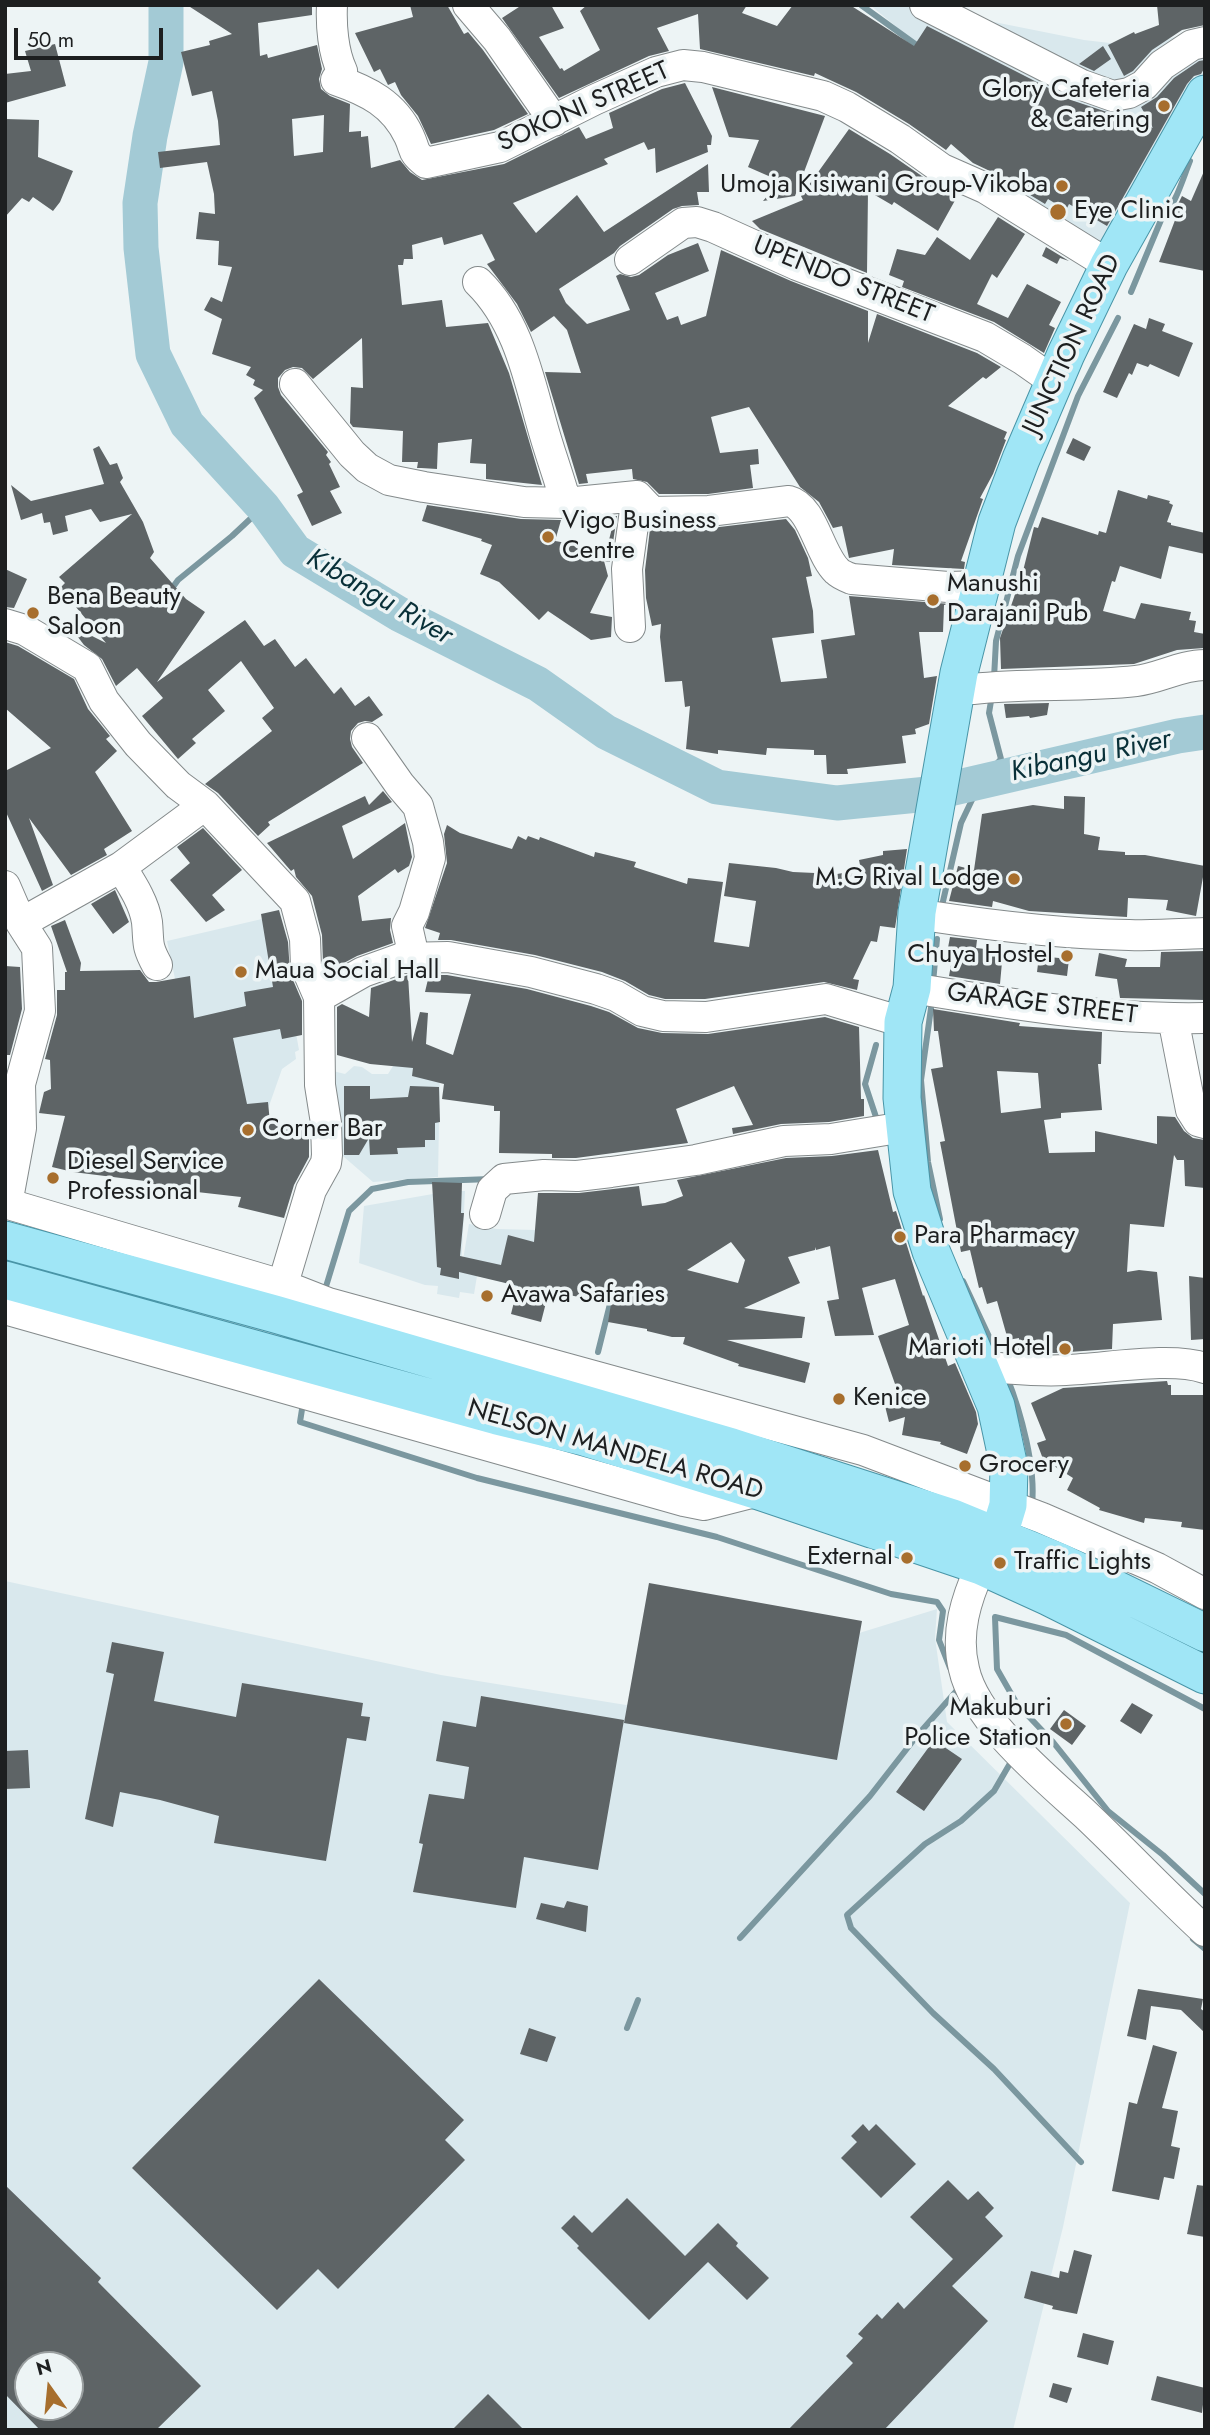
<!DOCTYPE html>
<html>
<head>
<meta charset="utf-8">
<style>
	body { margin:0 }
	#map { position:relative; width:1210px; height:2435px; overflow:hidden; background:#edf4f5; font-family:Jost,sans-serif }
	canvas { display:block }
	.frame { position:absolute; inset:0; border:7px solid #1d1f20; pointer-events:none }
	.north { position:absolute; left:14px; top:2351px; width:70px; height:70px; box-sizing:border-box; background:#edf4f5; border:2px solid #9a9fa0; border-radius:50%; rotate:345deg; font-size:19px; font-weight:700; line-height:28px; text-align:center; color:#1d1f20 }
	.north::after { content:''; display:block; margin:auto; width:24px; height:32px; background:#a76e2d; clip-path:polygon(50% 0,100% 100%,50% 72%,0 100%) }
	.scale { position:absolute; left:14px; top:28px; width:149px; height:32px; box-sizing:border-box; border:4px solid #1d1f20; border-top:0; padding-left:9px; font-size:21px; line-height:24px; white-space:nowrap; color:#1d1f20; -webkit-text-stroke:5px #edf4f5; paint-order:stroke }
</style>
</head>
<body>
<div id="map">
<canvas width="1210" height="2435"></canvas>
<div class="frame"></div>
<div class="north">N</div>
<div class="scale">50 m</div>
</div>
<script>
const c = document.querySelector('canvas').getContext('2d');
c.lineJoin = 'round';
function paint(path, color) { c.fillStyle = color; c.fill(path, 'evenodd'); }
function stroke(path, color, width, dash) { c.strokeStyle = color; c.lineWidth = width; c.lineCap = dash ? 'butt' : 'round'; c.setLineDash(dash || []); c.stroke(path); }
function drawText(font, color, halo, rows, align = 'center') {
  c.font = font + ' Jost,sans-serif'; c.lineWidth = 7; c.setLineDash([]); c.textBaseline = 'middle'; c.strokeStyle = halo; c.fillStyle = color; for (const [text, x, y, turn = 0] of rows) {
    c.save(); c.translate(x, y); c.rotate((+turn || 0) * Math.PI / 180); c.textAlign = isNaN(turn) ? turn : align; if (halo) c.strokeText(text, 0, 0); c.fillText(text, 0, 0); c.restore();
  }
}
const built = new Path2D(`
	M870,5H909L1084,40L1136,46L1193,33L1205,41V86L1103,251L998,189L1001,113Z
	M262,919L287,983L299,1050L295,1052L296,1059L282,1069L269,1106L244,1117L188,1040L167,941Z
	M402,1052L440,1069L438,1177L373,1182L329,1144V1070L345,1074L354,1066L362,1067L372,1074H388Z
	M450,1191H465L461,1272L469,1224L497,1229L536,1230L548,1235L524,1295L503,1282L477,1276L474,1294L460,1292L459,1298L437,1294L438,1286L425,1285L359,1263L364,1206Z
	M5,1581L441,1675L626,1705L937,1609L935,1638L947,1722L1130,1903L1063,2227L1013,2430H5ZM28,2365H70V2407H28Z`);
const stream = new Path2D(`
	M861,5L922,49
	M1204,135L1205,134
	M1131,292L1161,220C1176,204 1182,181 1190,161
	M170,591L178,580L232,536L263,507
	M994,678L996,641L1018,556L1078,396L1118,318
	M941,910L961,823L981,781L1001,759L989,713L992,695
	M933,983L937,939
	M932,1001L921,1080L928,1162L940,1219
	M876,1045L865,1084L878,1123
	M963,1281L1000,1360
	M324,1293L349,1211L372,1189L408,1182L491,1179
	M598,1352L612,1296
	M1007,1377C1021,1412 1036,1468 1032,1505
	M303,1403L300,1422L477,1478L717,1537L891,1594L937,1602L943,1611L939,1640L950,1668
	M1205,1709L1066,1635L995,1617L997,1669L1017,1704L1053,1742L1108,1811L1163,1855L1205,1894
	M1012,1760L994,1791L961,1821L925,1844L847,1915L851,1928L933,2013L994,2069L1081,2162
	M740,1938L870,1796L916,1737L959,1688
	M1193,1939L1205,1949
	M627,2028L638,2000`);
const river = new Path2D(`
	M166,5V62L150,136L140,203L141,248L153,354L187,424L263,507L295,551L399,614L538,684L606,732L717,787L837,803L928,794L1178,736L1205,732`);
const building = new Path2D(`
	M187,5H312V15L258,23L260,56L267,54L268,58L317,45L322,69L319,79L321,89L330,96L350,104L349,132L361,131V137L368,136L371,168L400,160L410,172L422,180L504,164L579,127L586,139L613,128L609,113L662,89L685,83L712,136L711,145H707L708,152L656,173L655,148L648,150L644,142L604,159L608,164L513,203L536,233L577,195L604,232L708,164L709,192H697L699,205L682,206L673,209L620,246L614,253L559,289L566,303L587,324L630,310L616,276L620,274L631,277L639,275L668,255L698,243L709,271L655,293L667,320L678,316L681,325L706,316L721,250L791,281L868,311V343L877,314L977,353L1001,367L986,379L983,377L948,406L1007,432L1004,439L1006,440L993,474L980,498L983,499L961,561L965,562L964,569L892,565L894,549L849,558L842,526L833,528L819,502L800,487L749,407L711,417L720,453L758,449L759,464L750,465L753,488L708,494H659L647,482L633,479L632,469L586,474L588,483L579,484L545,372L581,373L567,330L554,316L531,332L517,304L487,264L495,260L482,234L444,245L442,237L412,245L413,259H404L403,265H398L402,305L442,300L446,327L488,323L509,373L542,485L486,479V464L470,463L472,439L438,443L437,469L421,468H417L418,462H402L403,431L353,427L350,423L351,387L363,388L362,338L313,379L302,368L293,367L285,370L278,378V387L281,395L328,452L326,455L331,462L329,464L340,487L330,491L342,513L312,526L297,495L303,492L254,398L263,390L253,385L255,380L246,375L251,367L212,354L222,319L204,310L211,297L222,302L232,267L218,265L219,241L196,239L199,212L215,214L214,194L207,162L160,168L158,152L220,145L218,121L212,91L192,96L181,52L210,45L209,41L232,34ZM324,115L323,152L294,156L292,119Z
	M410,5H447L464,34L468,32L483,50L528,114L494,130L431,144L418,116L401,95L395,82L388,85L380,69L374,72L355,33L413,17Z
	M522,5H551L564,28L539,37L560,69L562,68L564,71L600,50L580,11L587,5H747L742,13L777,26L793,5H850L914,46L927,26L1074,101L1107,112H1124L1153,128L1141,107L1157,97L1174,78L1199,61L1205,60V67L1201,74L1194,76L1187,84L1107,226L1069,204L1066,210L1048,199L1045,204L994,173L973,163L951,144L946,150L909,124L856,92L830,80L815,73L814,76L700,49L698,14L657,28L669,51L649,56L559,98L502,18Z
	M1157,5H1205V25L1182,30L1152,50L1133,71L1124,76L1108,45L1134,32L1135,34L1159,25Z
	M55,44L66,86L5,103V74L31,71L25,51Z
	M1103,46L1111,59L1094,71L1079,64Z
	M712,87L825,116L795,196L763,201L780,181L748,167L759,140L729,137Z
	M5,119L39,120L38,157L73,171L60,202L53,211L33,197L29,202L22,198L5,217Z
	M849,129L890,154L932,183L958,195L938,231L894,202L892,205L868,191L867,273L760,229L752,221L803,200L801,196Z
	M1205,169V271L1159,262L1177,215L1174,212L1182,196L1191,201Z
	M998,217L1025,234L997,278L992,274L977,304L1008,318L1027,284L1061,302L1049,325L1055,328L1044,353L994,322L902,287L904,281L889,275L897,249L925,255L937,237L970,260Z
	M1046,247L1069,261L1060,258L1057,264L1042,256Z
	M1149,318L1165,324L1162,331L1193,343L1179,377L1150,364L1148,367L1137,363L1132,375L1129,373L1117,398L1103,392L1134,324L1146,329Z
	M1073,438L1091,447L1084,461L1066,453Z
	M99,446L110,465L117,463L123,478L120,482L143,522L154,552L150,558L186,599L205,612L157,682L245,620L264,646L275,639L295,667L306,658L334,694L341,687L355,706L369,696L383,715L372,722L365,721L358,723L351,731L350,739L352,747L363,763L268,822L270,825L258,836L218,793L205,784L272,731L262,718L274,708L241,661L208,690L225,711L192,739L196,743L178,759L142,716L163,698L137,668L116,686L102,659L84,645L68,624L106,643L60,588L65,583L59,577L132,514L100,522L91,509L65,516L68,531L53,535L50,522L44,523L42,513L21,520L11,485L31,501L104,484L93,449Z
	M1118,490L1147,499L1148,495L1170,501L1169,503L1173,505L1167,522L1171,523V525L1205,533V554L1169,546L1161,579L1120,566L1115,582L1112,581L1103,611L1135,619L1141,603L1191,612L1189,620L1196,621L1194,632L1205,634L1204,648L1177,650L1134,664L1001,669L1000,638L1023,571L1034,527L1038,528L1042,517L1098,535L1099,531L1106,533Z
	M427,505L521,519L561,520L555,541L602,549L604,560L615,516H617L610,562L604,561L608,576L590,613L612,617L611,637L591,640L548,611L539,620L499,582L480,574L492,545L481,541L482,539L422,521Z
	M786,519L795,530L808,558L812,576L806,577L813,611L814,633L772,638L781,682L827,678L821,640L855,635L849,596L950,604L944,605L943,632H919L924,678L937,676L929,724L915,729L916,734L902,736L906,763L847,769L848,774H827L826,755H814V750L767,748L766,755L718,750V754L686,749L690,706L685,707L682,681L665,682L660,637L661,624L652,626L646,598L645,570L650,529L711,528Z
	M5,569L27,579L14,608L5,607Z
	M5,642L18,646L74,679L88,709L110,736L106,739L117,751L95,772L132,831L104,849L107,855L71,875L29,818L53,885L42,891L5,810V771L51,748L5,708Z
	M1049,703L1047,715L1030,718L1029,716L1006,718L1004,704Z
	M383,791L392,802L342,826L353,859L405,823L412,857L409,866L398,873L395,869L358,896L362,921L391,918L390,930L393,943L357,956L327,972L323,963L322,935L312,896L296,877L294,869L291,871L267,843L365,796L369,805Z
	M1064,796L1085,797L1084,834L1100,837L1098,850L1125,852V855H1145L1205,866L1196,916L1166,910L1168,900L1128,898L1127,917L1029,911L993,901L992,907L949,901L958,866L974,870L982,814L1033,805L1064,809Z
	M447,825L460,833L512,849L518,836L526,840L528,836L539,840L540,837L594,857L595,852L636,862L634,867L687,884L688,878L723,882L714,942L749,947L756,901L724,896L729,863L776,868L793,872L837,874L861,870L859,860L883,855V851L907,849L895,928L880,926L877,942L871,941L853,979L859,980L857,990L824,982L705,999H665L649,995L625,981L602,972L535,955L451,940H438L440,933L425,928L447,863L444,834Z
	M203,828L242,870L212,895L225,910L206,922L170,880L190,863L177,847Z
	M115,890L129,922L113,934L91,904Z
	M279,910L288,942L290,973L302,1001V1035L282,1039L280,1029L233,1038L247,1104L268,1102L270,1123L309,1127V1157L294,1185L284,1218L238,1207L241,1197L197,1192V1189L153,1184V1182L73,1172L52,1167L65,1116L39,1113L44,1092L51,1089L50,1060L45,1059L57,1015V990H65V972H67L51,926L65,920L81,963L80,971L140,970L149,982H156L190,976L194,1018L246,1006L244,992L273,987L261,914Z
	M950,937L977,940L976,948L1003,951L1000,984L949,976L951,965L945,964Z
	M1205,951V1000L1120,998L1117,979L1095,976L1099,953L1127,959L1125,967H1160L1161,952Z
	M1039,956L1069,959L1067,976L1037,972Z
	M5,966L20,967L22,1009L10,1055H5Z
	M408,975L412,1042L420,1012L428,1013L426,1044L453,1055L471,994L425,992L429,975H447L527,989L591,1006L609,1012L638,1028L662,1033L708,1034L825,1017L859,1027L861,1099H864V1116L829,1122L781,1124L733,1134L732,1128L753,1125L734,1086L676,1109L688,1143L576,1158H552V1154L499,1153L500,1111H494V1106L442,1099L444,1084L412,1076L413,1068L370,1064L337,1055V1007L342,1004L369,1017L371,988Z
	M933,1009L1020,1023L1019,1026L1102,1032L1101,1064H1098L1102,1110L1061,1113V1118L1044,1120L1049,1153L1095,1152V1131L1157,1144V1116L1175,1117L1184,1131L1193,1138L1205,1140V1188L1185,1186L1184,1160H1177L1174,1155L1164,1227L1130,1224L1127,1272L1139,1270L1157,1272L1162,1320L1113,1324L1112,1349L1055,1353L1018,1352L1019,1338L1008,1340L997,1301L987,1304L982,1287L979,1288L970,1250L961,1252L940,1142L945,1141L931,1069L943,1067L938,1031H934ZM997,1071L1038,1073L1041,1108L1001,1113Z
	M344,1086H370V1099L408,1097L410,1086L439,1087L440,1122L435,1123V1140H425V1147L397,1148L398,1154L370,1155L369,1138L359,1155H344Z
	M878,1150L893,1212L896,1211L923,1296L924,1295L948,1366L955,1363L976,1412L978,1424L967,1454L940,1444L941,1442L902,1435L905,1417L889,1422L884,1402L900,1398L878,1336L909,1325L895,1279L862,1288L874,1335L835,1336L827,1301L839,1299L830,1246L816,1250L815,1247V1250L788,1257L800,1283L744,1308L805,1317L802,1338L727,1340L810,1363L805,1383L738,1366L739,1364L683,1344L685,1337H672L647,1331V1329L608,1322L611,1304L579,1294V1297L549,1291L541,1322L511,1314L518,1286L459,1272V1279L440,1275L441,1268L437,1267L432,1182L462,1183L461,1213H464L460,1256L501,1265L508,1235L534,1242L538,1193H579L639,1186L642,1206L665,1203L683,1196L677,1180L786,1158L832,1156ZM731,1242L745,1260L738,1283L687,1270Z
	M1189,1276L1205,1278V1339L1191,1340Z
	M1167,1381L1168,1385H1171V1395H1205V1530L1181,1527L1182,1522L1145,1518L1144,1523L1099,1510L1100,1508L1067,1490L1073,1478L1043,1459L1037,1443L1046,1440L1031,1403L1063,1388Z
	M649,1583L862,1621L837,1760L624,1723Z
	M112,1642L164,1652L154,1701L236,1717L242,1683L363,1703L361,1716L370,1717L366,1741L347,1738L326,1861L214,1843L219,1816L160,1800L120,1792L113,1827L85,1819L114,1674L106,1672Z
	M481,1696L624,1720L598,1870L524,1857L516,1908L413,1892L423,1844L419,1843L429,1794L464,1799L469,1767L436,1761L443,1721L476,1727Z
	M1132,1703L1153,1715L1141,1734L1120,1721Z
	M1064,1710L1086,1726L1072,1745L1050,1729Z
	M934,1740L962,1759L924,1811L896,1792Z
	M28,1750L30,1788L5,1789V1751Z
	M567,1901L588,1906L586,1932L536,1919L541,1903L564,1908Z
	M319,1979L464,2120L445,2140L465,2160L338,2289L318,2269L277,2310L132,2168Z
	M1138,1989L1203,1999L1201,2009L1205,2012V2033L1181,2010L1151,2006L1146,2040L1127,2036Z
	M529,2028L556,2037L547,2062L520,2054Z
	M1153,2045L1177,2052L1162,2108L1178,2111L1171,2146L1180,2148L1174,2179L1164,2177L1159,2200L1112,2191L1129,2102L1137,2104Z
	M863,2124L869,2131L876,2124L916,2164L881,2198L841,2158L857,2142L851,2136Z
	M948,2180L968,2200L978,2191L994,2208L985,2217L1003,2236L952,2286L988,2321L884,2430H788L853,2363L846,2356L863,2338L858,2334L877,2314L882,2319L898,2302L904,2309L953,2259L910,2217Z
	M5,2185L101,2278L98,2282L201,2386L156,2430H40L5,2394ZM28,2365H70V2407H28Z
	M1197,2185L1205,2186V2237L1187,2234Z
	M627,2198L685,2256L718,2223L738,2243L736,2246L769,2278L747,2300L708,2262L649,2320L577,2248L579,2246L561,2228L574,2215L592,2233Z
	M1074,2250L1092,2255L1077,2314L1052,2309L1053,2306L1024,2298L1031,2271L1059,2278L1060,2271L1068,2273Z
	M1083,2333L1114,2341L1108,2365L1077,2357Z
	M1157,2376L1205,2388L1202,2413L1151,2400Z
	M1053,2383L1072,2388L1067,2403L1049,2397Z
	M488,2394L524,2430H452Z`);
const minor = new Path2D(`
	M332,5C331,25 333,52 342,71L336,80C368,91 394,104 409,136C416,151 411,151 426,163L500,147L594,100L656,72L683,65L703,67L823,96L847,107L900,139L942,169L985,188L1109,265
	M468,5L497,39L554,121
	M925,5L1082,85L1113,96L1129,93L1144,85L1162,65L1192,45L1205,42
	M630,260L683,223L697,222L713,227L797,265L985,337L1022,359L1049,378L1055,380
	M478,282C517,320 528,375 542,425C549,451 559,477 566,503
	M295,384L352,454L367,468L389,480L424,487L524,502L566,503L637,496L652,512L709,511L789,501C813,507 819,554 837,571C841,575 847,577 852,579L948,587L982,586
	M5,624L25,630L87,667L104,701L138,744L178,785L205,805L295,901L305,939L306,967L319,997L320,1085L326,1123L327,1155L326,1163L311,1190L277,1304
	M630,627L627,569L637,496
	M973,689C1027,683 1082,687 1136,681C1160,678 1181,665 1205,665
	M367,738L400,785L418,806L428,842L430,858L414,912L407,926L412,948L409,953L402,958
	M121,867C131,883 144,902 147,922C149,943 146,945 157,965
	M5,886L21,923L37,948L40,1011L20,1084L21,1128L7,1204
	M929,916C995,926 1062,934 1129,935C1154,936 1180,934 1205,933
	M21,923L121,867L205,805
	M912,988C1009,1004 1106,1020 1205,1018
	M319,997L363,972L402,958L448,957L531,972L596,989L616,996L642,1011L663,1016L706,1017L826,999L903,1022
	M1173,1018L1191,1110L1198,1121L1205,1123
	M5,1203L282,1285L328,1303L863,1450L1042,1518L1157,1568L1205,1594
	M485,1214L492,1190L504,1179L544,1175L577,1176L611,1172L696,1160L784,1141L831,1139L904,1127
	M5,1309L684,1501L704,1505L759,1491
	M980,1367C1008,1368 1037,1372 1066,1370C1104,1369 1170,1356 1205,1368
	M981,1566C966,1599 955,1633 964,1669C975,1721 1048,1780 1086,1815C1126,1853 1164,1893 1205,1931`);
const major = new Path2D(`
	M5,1240L275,1314L732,1447L953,1518L1060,1562L1205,1633
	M5,1280L497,1416L584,1437L759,1491L981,1566L1049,1597L1205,1675
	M981,1566L998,1538L1008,1505L1009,1467L996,1406L931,1251L912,1191L902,1098L903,1022L912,988L917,912L959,673L997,522L1021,459L1066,354L1109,265L1205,94`);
const markers = [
	[1164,106,7,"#a76e2d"],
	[1062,186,7,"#a76e2d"],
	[1058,212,9,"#a76e2d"],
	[548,537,7,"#a76e2d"],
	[933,600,7,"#a76e2d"],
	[33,613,7,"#a76e2d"],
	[1014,879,7,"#a76e2d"],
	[1067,956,7,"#a76e2d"],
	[241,972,7,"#a76e2d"],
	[248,1130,7,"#a76e2d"],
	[53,1178,7,"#a76e2d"],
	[900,1237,7,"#a76e2d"],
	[487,1296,7,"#a76e2d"],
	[1065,1349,7,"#a76e2d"],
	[839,1399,7,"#a76e2d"],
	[965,1466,7,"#a76e2d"],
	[907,1558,7,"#a76e2d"],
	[1000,1563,7,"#a76e2d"],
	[1066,1724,7,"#a76e2d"]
];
const poiNames = [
	["Glory Cafeteria",1150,91,"right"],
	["& Catering",1150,121,"right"],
	["Umoja Kisiwani Group-Vikoba",1048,186,"right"],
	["Eye Clinic",1074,212],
	["Vigo Business",562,522],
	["Centre",562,552],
	["Manushi",947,585],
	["Darajani Pub",947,615],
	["Bena Beauty",47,598],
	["Saloon",47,628],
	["M.G Rival Lodge",1000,879,"right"],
	["Chuya Hostel",1053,956,"right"],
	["Maua Social Hall",255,972],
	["Corner Bar",262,1130],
	["Diesel Service",67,1163],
	["Professional",67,1193],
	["Para Pharmacy",914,1237],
	["Avawa Safaries",501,1296],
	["Marioti Hotel",1051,1349,"right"],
	["Kenice",853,1399],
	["Grocery",979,1466],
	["External",893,1558,"right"],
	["Traffic Lights",1014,1563],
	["Makuburi",1052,1709,"right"],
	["Police Station",1052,1739,"right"]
];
const streetNames = [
	["SOKONI STREET",584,108,-24],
	["UPENDO STREET",843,281,22],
	["JUNCTION ROAD",1073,345,-65],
	["GARAGE STREET",1042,1005,7],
	["NELSON MANDELA ROAD",615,1451,16]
];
const waterNames = [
	["Kibangu River",379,598,30],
	["Kibangu River",1091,757,-12]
];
paint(built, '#d9e8ed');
stroke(stream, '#7b979f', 6);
stroke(river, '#a3cad5', 35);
paint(building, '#5e6466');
stroke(minor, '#848a8b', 32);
stroke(major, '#4995a7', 39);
stroke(minor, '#fff', 30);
stroke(major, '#a0e6f6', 37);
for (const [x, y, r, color] of markers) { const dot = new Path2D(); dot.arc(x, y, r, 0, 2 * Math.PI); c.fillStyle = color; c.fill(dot); stroke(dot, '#edf4f5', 2.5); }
drawText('26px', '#1d1f20', '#edf4f5', poiNames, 'left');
drawText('26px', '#1d1f20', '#edf4f5', streetNames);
drawText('italic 28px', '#093038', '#edf4f5', waterNames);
</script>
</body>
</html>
